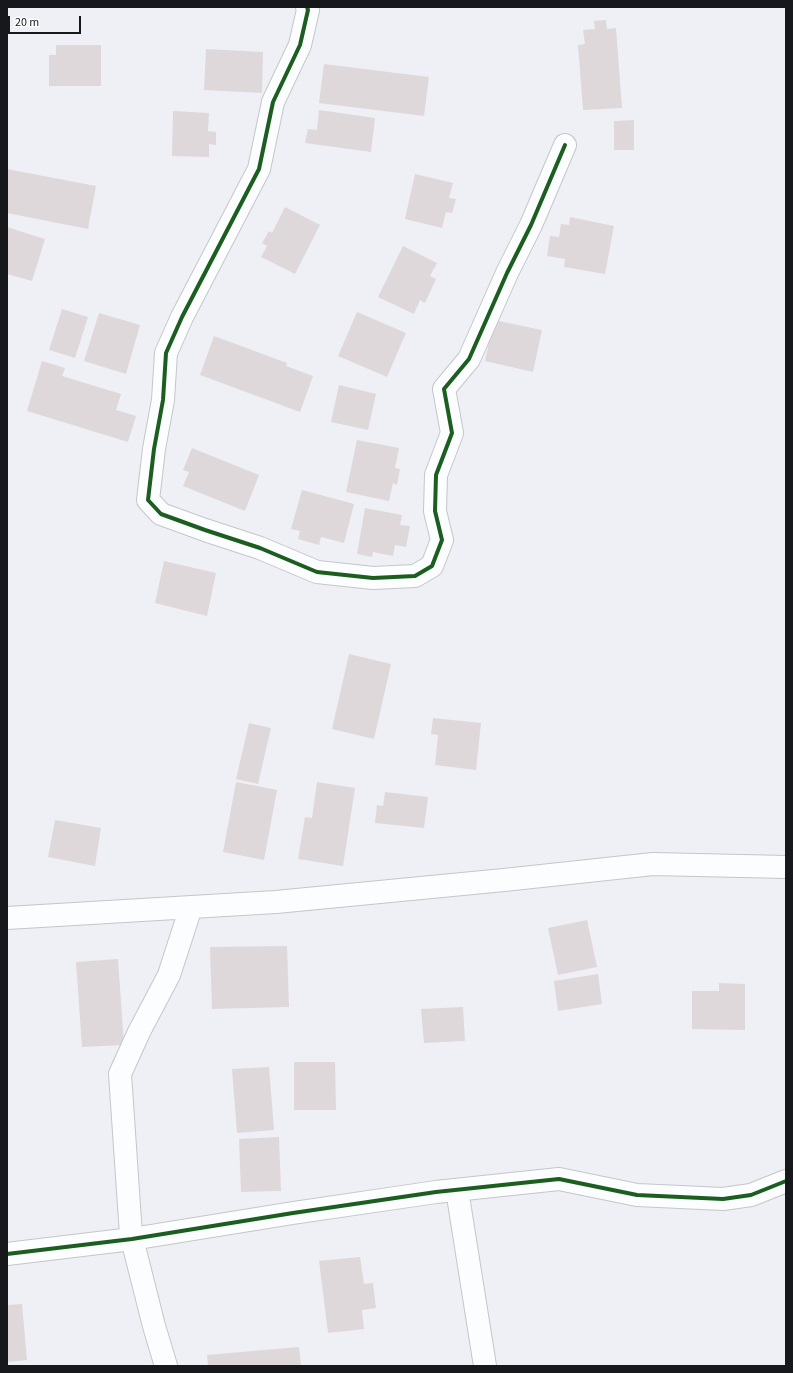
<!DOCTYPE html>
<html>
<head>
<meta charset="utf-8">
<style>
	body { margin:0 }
	#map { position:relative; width:793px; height:1373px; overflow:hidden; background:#eef0f5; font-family:"Source Sans 3",sans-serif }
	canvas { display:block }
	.frame { position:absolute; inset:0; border:8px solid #17181b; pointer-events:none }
	.scale { position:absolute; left:8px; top:16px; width:73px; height:18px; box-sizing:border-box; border:2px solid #17181b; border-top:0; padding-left:5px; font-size:12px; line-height:14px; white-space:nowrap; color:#17181b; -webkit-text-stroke:3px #fcfcfe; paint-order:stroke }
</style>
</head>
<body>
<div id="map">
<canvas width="793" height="1373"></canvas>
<div class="frame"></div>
<div class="scale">20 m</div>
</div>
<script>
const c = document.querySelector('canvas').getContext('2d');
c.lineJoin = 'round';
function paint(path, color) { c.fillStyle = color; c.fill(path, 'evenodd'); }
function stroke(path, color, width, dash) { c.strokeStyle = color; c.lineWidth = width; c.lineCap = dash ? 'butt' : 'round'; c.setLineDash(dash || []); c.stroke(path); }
const building = new Path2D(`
	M606,20L607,29L616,28L622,108L583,110L578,45L585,44L583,30L595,29L594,21Z
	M56,45H101V86H49V55H56Z
	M206,49L263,52L262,93L204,90Z
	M324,64L429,77L424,116L319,103Z
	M319,110L375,118L371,152L305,143L308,129L317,130Z
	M173,111L209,113L208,131L216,132V145L209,144V157L172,156Z
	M634,120V150H614V121Z
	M7,169L96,186L88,229L7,213Z
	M415,174L453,183L449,198L456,199L452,213L446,212L442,228L405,219Z
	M285,207L320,225L295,274L261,257L267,246L262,243L269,231L272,233Z
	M570,217L614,226L605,274L564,267L565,259L547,256L550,236L559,237L561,224L569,225Z
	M7,227L45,239L32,281L7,274Z
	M403,246L437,263L430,276L436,279L425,303L420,300L414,314L378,297Z
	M62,309L88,317L75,358L49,350Z
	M357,312L406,333L387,377L338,356Z
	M99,313L140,325L126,374L84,361Z
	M494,320L542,330L533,372L485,361Z
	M214,336L287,363L286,366L313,376L300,412L200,375Z
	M42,361L65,368L62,376L121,394L116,410L136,416L128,442L27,411Z
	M339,385L376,394L368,430L331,422Z
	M357,440L399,448L395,468L400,469L397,485L393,483L389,501L346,492Z
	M192,448L259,475L245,511L183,486L189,472L183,470Z
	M302,490L354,504L344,543L321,537L319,545L298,539L300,531L291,529Z
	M365,508L402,515L400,525L410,526L406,547L395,545L393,556L373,552L372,557L357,554Z
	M164,561L216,573L207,616L155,603Z
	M349,654L391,664L374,739L332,729Z
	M433,718L481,723L476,770L435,765L438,735L431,734Z
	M249,723L271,728L258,784L236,779Z
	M236,782L277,790L264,860L223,852Z
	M317,782L355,788L343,866L298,859L305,817L312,818Z
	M385,792L428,797L424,828L375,823L377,805L383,806Z
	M55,820L101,828L95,866L48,857Z
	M587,920L597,967L558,975L548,928Z
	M287,946L289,1007L212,1009L210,947Z
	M118,959L124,1045L82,1047L76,962Z
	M598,974L602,1004L558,1011L554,981Z
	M719,983L745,984V1030L692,1029V991H719Z
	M463,1007L465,1041L424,1043L421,1009Z
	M294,1062H335L336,1110H294Z
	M269,1067L274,1130L237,1133L232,1069Z
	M279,1137L281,1191L241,1192L239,1139Z
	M360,1257L364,1284L373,1283L376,1308L362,1310L364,1329L328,1333L319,1261Z
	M22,1304L27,1360L7,1362V1305Z
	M299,1347L301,1366H208L207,1355Z`);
const street = new Path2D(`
	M307,7L308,10L300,45L273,102L259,169L182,317L166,353L163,400L154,449L148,500L161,514L205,530L260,548L317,572L373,578L415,576L432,566L442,540L435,511L436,475L452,433L444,389L469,359L507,273L531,225L565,145
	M7,918L276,902L504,880L653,864L786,867
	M457,1190L485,1366
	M7,1254L132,1239L293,1213L436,1192L559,1179L637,1195L723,1199L751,1195L786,1181
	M166,1366L154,1326L131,1235L120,1074L139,1032L169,975L191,907`);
const cycleway = new Path2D(`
	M307,7L308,10L300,45L273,102L259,169L182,317L166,353L163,400L154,449L148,500L161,514L205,530L260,548L317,572L373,578L415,576L432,566L442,540L435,511L436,475L452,433L444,389L469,359L507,273L531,225L565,145
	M7,1254L132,1239L293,1213L436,1192L559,1179L637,1195L723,1199L751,1195L786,1181`);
paint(building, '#dfd8da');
stroke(street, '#c5c6ca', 24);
stroke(street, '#fcfdfe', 22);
stroke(cycleway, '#1b5e20', 4);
</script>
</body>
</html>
